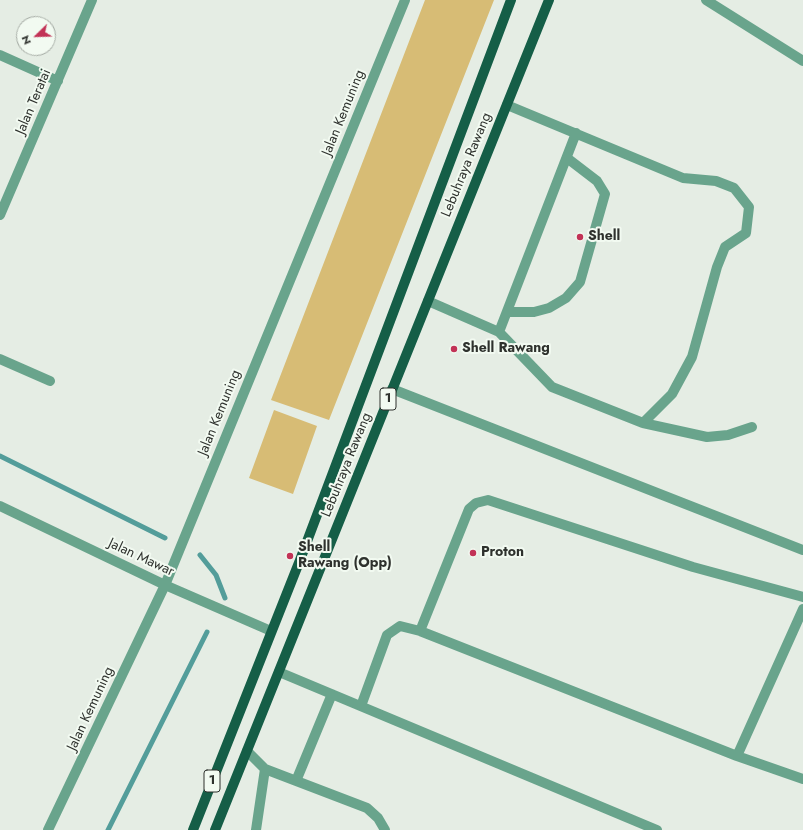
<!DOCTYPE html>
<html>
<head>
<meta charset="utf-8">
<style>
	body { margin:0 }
	#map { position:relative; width:803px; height:830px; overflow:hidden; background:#e5ede4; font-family:Jost,sans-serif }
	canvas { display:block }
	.north { position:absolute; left:16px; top:16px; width:40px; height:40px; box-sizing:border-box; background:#f2faf1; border:1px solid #a4aaa3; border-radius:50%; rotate:247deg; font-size:11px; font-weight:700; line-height:16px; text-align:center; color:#2e312d }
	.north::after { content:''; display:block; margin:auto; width:14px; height:18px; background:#c23256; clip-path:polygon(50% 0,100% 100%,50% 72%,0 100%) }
</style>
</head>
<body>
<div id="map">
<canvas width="803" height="830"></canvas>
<div class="north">N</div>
</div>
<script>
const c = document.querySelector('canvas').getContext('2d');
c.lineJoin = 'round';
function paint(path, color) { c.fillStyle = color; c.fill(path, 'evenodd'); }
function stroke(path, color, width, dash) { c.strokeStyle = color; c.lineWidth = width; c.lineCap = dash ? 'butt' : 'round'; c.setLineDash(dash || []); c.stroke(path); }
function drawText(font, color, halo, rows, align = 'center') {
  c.font = font + ' Jost,sans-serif'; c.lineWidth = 4; c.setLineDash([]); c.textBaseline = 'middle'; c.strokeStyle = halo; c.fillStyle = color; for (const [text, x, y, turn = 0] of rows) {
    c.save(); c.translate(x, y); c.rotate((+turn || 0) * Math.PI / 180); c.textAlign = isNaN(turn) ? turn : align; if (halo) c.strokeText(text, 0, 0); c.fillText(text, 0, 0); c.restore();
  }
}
const green = new Path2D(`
	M425,0H494L329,420L271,400Z
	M274,410L317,426L293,494L249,478Z`);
const stream = new Path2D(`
	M0,456L165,538
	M200,555L216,575L225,598
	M108,830L207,632`);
const minor = new Path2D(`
	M706,0L803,61
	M0,55L58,81
	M0,215L92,0
	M428,301L499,332L552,387L643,423L672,394L692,357L717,267L725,247L746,233L749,207L734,188L716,181L683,178L507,105
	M507,312H534L549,308L566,298L580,282L605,194L597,181L567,158
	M499,332L576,133
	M0,359L50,381
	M392,389L803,550
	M643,423L707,437L728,435L752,427
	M0,506L165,585L271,631
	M420,631L469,509L476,503L488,500L693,567L803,597
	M279,672L657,830
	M361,706L387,635L400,626L420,631L737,756L803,779
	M247,751L265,769L256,830
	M737,756L803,609
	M265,769L367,808L378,818L385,830
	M296,781L332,694
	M48,830L165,585L405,0`);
const major = new Path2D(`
	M193,830L300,560L511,0
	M215,830L549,0`);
const markers = [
	[580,237,4,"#c23256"],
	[454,349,4,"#c23256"],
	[473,553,4,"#c23256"],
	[290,556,4,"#c23256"]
];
const shields = [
	[388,399,16],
	[212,781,16]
];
const shieldNames = [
	["1",388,399],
	["1",212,781]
];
const streetNames = [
	["Jalan Teratai",34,102,-67],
	["Jalan Kemuning",344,113,-68],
	["Lebuhraya Rawang",467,165,-68],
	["Jalan Kemuning",220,413,-68],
	["Lebuhraya Rawang",347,465,-68],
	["Jalan Mawar",141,558,25],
	["Jalan Kemuning",91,709,-65]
];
const poiNames = [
	["Shell",588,237],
	["Shell Rawang",462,349],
	["Shell",298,548],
	["Rawang (Opp)",298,564],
	["Proton",481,553]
];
paint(green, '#d7bc75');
stroke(stream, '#539d9a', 5);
stroke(minor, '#69a48c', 10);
stroke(major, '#155e47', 10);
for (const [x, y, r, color] of markers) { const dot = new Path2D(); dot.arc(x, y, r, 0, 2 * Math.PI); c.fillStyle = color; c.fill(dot); stroke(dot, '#f2faf1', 1.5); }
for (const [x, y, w] of shields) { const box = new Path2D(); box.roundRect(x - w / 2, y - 11, w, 22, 3); c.fillStyle = '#f2faf1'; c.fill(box); stroke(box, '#2e312d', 1); }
drawText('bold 13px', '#2e312d', null, shieldNames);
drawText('14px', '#2e312d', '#f2faf1', streetNames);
drawText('bold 14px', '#2e312d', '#f2faf1', poiNames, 'left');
</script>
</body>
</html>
